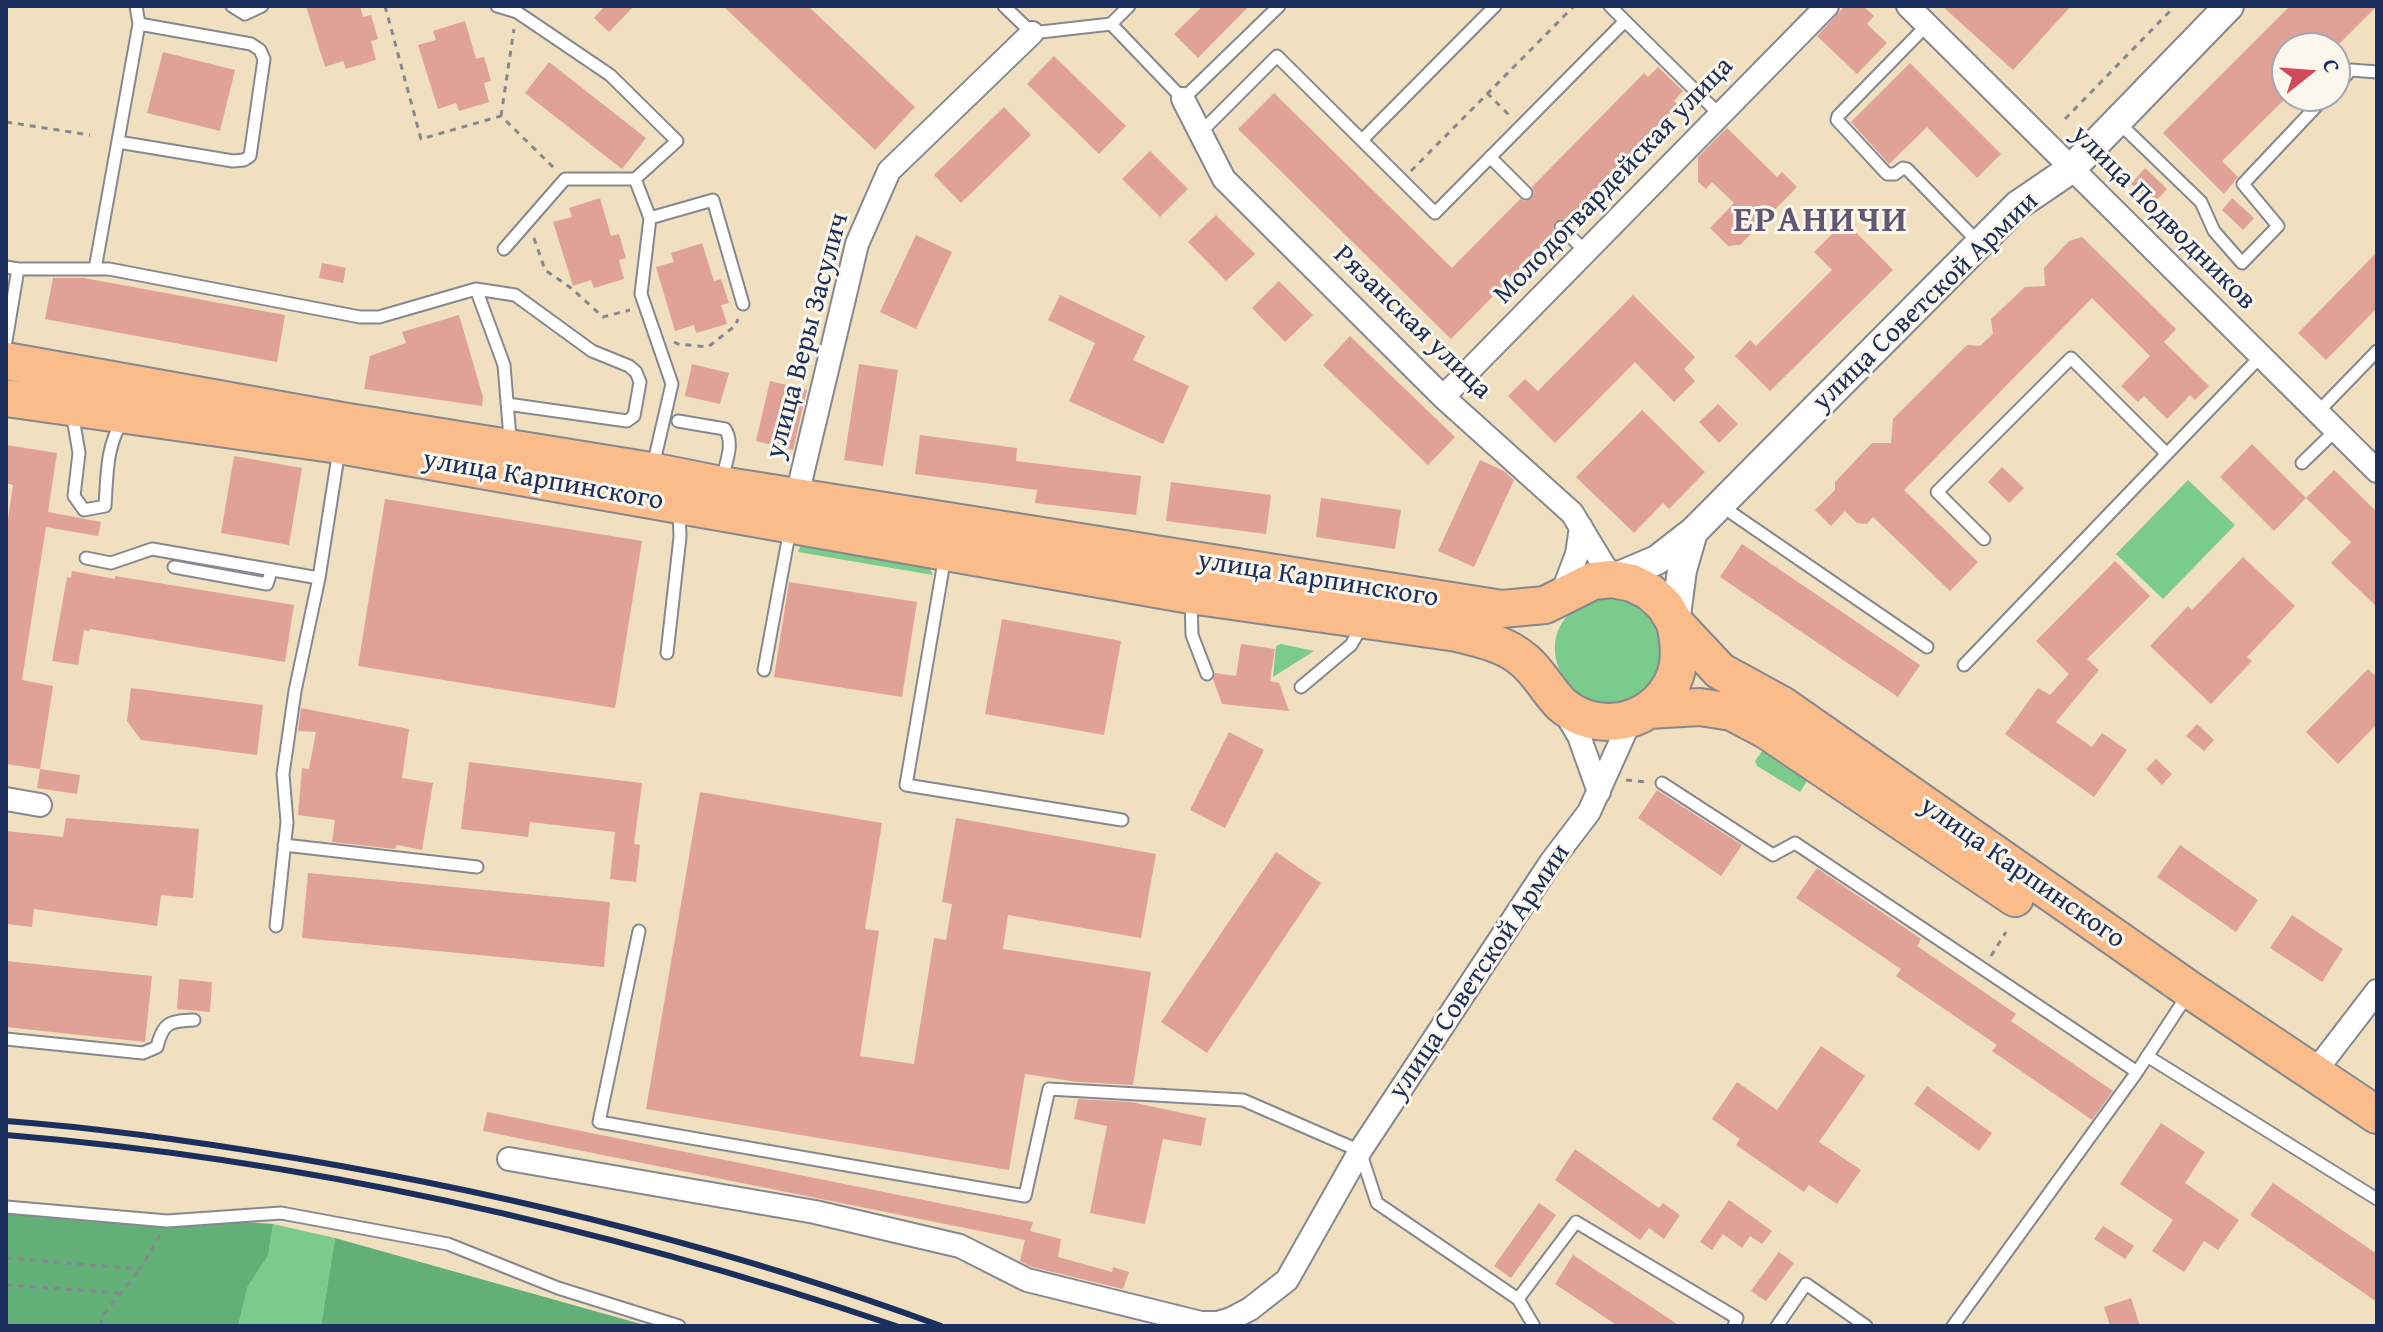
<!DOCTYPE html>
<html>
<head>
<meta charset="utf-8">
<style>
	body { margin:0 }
	#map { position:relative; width:2383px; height:1332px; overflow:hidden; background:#f1e0c0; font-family:"Gentium Book Plus",serif }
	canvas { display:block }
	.frame { position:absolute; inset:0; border:8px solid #1b2f5e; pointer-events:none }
	.north { position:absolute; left:2271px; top:32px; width:80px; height:80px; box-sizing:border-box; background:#fbf7ec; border:2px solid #a1a7b3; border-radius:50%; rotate:73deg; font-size:22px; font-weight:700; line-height:32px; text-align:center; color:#1b2f5e }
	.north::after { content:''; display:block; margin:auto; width:28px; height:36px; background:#d1495b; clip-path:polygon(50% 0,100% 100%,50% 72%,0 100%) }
</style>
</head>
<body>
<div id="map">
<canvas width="2383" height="1332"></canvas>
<div class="frame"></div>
<div class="north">С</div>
</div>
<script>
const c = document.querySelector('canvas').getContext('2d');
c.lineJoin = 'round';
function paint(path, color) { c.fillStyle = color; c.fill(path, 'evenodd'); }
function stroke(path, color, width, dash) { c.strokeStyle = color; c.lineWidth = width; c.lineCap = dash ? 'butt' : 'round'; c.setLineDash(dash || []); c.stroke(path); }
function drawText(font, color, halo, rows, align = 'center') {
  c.font = font + ' "Gentium Book Plus",serif'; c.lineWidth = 6; c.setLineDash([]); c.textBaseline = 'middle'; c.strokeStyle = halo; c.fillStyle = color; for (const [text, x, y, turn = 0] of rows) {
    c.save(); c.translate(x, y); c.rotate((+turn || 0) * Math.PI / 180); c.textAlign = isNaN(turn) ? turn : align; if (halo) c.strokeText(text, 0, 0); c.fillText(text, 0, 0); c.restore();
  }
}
const green = new Path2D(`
	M2188,480L2235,525L2163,599L2116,554Z
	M808,543L928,564L933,575L798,552L800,547Z
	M1601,596L1633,600L1658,621L1664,669C1658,677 1652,688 1645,694C1641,697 1633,699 1628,701C1570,721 1530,644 1573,611C1581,605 1592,601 1601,596Z
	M1281,644L1314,651L1273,677L1276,646Z
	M1768,743L1809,778L1800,792L1757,766L1755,761Z
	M273,1224L335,1238L321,1326H238L248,1286L268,1256Z`);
const forest = new Path2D(`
	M6,1205L273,1224L268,1256L248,1286L238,1326H6Z
	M335,1238L648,1326H321Z`);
const building = new Path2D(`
	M306,6H360L363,17L371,15L378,39L371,41L376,60L346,69L343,61L325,67Z
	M605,6H634L609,32L594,18Z
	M723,6H808L915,107L875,150Z
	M1203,6H1249L1198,58L1174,34Z
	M1845,6H1863L1874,16L1867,24L1887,43L1857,74L1817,36Z
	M1942,6H2071L2013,70Z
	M2290,6H2377L2335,48H2287V97L2222,161L2238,177L2224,194L2163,133Z
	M465,21L476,59L484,57L491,81L484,83L489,102L459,111L456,103L438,109L418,45L436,40L433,31Z
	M163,52L235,70L220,131L147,113Z
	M1054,56L1126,126L1099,154L1027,84Z
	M549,62L646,138L622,169L525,93Z
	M1910,63L2001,154L1977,178L1927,127L1889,164L1851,122Z
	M1658,67L1683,91L1674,101L1678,104L1567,221L1560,219L1555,222L1553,228L1555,233L1451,339L1238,129L1274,93L1452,268L1520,199L1525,201L1531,199L1534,194L1532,187L1644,73L1648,77Z
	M1004,107L1031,135L961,203L934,175Z
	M1727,128L1777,177L1782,172L1797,187L1740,245L1728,246L1710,228L1734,203L1712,182L1706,189L1698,182V157Z
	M1150,151L1188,189L1160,217L1122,179Z
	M2145,168L2167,189L2153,204L2131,184Z
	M600,198L611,236L619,234L626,258L619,260L624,279L594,288L591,280L573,286L553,222L572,217L569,208Z
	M2232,198L2254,218L2243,230L2222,210Z
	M1216,215L1255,254L1226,281L1188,242Z
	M1845,221L1893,270L1770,391L1735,356L1750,340L1756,346L1832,270L1814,252Z
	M916,235L952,252L916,329L880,312Z
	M2082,237L2176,329L2164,342L2209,386L2195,400L2190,395L2167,419L2144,396L2138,402L2121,386L2150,356L2092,298L1904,490L1978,562L1950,591L1873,517L1867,524L1857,523L1845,511L1831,526L1815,510L1835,490V482L1872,443H1891L1893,419L1967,345L1980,346L1993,334L1991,319L2025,287L2045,286L2044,268L2069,241Z
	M702,243L714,281L721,279L729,303L721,305L727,324L696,333L694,325L675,331L656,267L674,262L671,253Z
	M2377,252V308L2326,360L2298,333Z
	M322,263L346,268L343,283L319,278Z
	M53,278H84L285,315L277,362L45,319Z
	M1279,281L1313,315L1285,342L1252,308Z
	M1060,295L1145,336L1133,360L1189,386L1163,444L1069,401L1095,343L1048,320Z
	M1633,295L1695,357L1684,369L1695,381L1674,402L1635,362L1555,443L1508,396L1525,379L1538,391Z
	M459,315L483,397L482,406L364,389L370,356L406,343L402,332Z
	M1350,336L1455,437L1428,465L1323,365Z
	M692,364L729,373L720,404L685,396Z
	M859,364L898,370L883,466L844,460Z
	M770,381L807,390L793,450L756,441Z
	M1718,404L1738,424L1719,443L1699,422Z
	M1642,410L1705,472L1669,509L1663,503L1634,533L1576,477Z
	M920,435L1017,448L1016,461L1141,476L1136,515L1035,503L1037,490L915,474Z
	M2252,444L2306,498L2274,531L2220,477Z
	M6,445L57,453L48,512L101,522L98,536L46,527L22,680L53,686L40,769L6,764V533L13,485L6,483Z
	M234,456L302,468L289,545L221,533Z
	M1480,460L1504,471L1514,480L1474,567L1438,551Z
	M2002,467L2024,488L2009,503L1988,482Z
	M2334,470L2377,512V607L2331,563L2351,542L2306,498Z
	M1171,482L1271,495L1266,534L1166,521Z
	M1321,498L1401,510L1395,549L1316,537Z
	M385,499L642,541L615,708L358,666Z
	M1742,544L1920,665L1898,697L1720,577Z
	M2243,557L2295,606L2247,657L2252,661L2211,704L2150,646L2188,606L2192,610Z
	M2115,561L2150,596L2087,659L2099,670L2056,722L2092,747L2102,733L2127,750L2094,797L2005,734L2038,688L2050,695L2069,674L2036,641Z
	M72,571L115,579V576L294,605L285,662L90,629L89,631L84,630L78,665L52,661L67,577L71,578Z
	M789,582L917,602L902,697L774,677Z
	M1002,619L1121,641L1104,735L985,714Z
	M1241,644L1275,649L1270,681L1279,683L1289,711L1222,704L1213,679L1215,673L1236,676Z
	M2368,669L2377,677V724L2338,764L2306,732Z
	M131,688L263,705L257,755L141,740L127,721Z
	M301,708L409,729L402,778L433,783L422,850L397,845L395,849L332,842L335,820L298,815L302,768L309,769L316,732L298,731Z
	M2197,724L2214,740L2204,751L2186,736Z
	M1229,732L1264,750L1225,828L1190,810Z
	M2156,759L2172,774L2162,785L2146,769Z
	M469,762L642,783L634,844L640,845L636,882L610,879L615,832L530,822L528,837L461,829Z
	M40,769L80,775L77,794L37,788Z
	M1657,790L1742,845L1721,876L1638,818Z
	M700,792L882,823L865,929L879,931L860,1056L914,1064L934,938L946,940L952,904L942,902L956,818L1156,854L1141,938L1008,915L1003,949L1151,972L1133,1085L1078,1082L1025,1074L1009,1170L646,1109Z
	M66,818L199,829L193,898L161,895L157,926L34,909L32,927L6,924V831L63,837Z
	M2180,845L2258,900L2236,932L2157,877Z
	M1276,852L1321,883L1207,1053L1161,1022Z
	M1817,868L1921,939L1917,946L2016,1014L2011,1021L2113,1091L2092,1120L1992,1051L1997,1045L1896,976L1901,969L1796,898Z
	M308,873L610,902L604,967L302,938Z
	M2292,915L2343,949L2322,982L2270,948Z
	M6,961L152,976L145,1042L6,1027Z
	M179,979L212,982L210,1012L177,1009Z
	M1821,1046L1865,1076L1819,1142L1861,1170L1837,1204L1809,1185L1804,1192L1736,1145L1740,1139L1712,1119L1737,1082L1777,1110Z
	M1927,1086L1992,1133L1979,1151L1914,1104Z
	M1078,1099L1131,1102L1206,1118L1201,1146L1163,1139L1145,1224L1090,1213L1107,1126L1074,1119Z
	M487,1112L1033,1222L1030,1231L1061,1239L1058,1257L1112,1272L1113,1267L1129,1272L1123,1289L1032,1267L1020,1261L1025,1240L483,1131Z
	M2161,1123L2205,1152L2185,1183L2239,1220L2218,1250L2204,1241L2184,1272L2152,1251L2173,1220L2120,1184Z
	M1575,1149L1659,1208L1663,1203L1680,1215L1664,1239L1649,1228L1640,1240L1555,1180Z
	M2273,1183L2377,1254V1302L2250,1215Z
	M1729,1200L1772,1231L1762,1244L1750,1236L1742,1248L1723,1234L1712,1250L1700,1242Z
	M1539,1203L1556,1215L1511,1278L1494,1266Z
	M2103,1226L2134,1246L2125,1259L2094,1239Z
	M1779,1252L1794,1263L1766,1301L1751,1291Z
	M1573,1255L1680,1326H1618L1555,1284Z
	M2131,1298L2140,1326H2110L2104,1307Z`);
const path = new Path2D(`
	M385,6L421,139L501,116L555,169
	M1487,93L1510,116
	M501,116L514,29
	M2065,119L2175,6
	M6,122L90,135
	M1411,171L1574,6
	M534,238L545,270L571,288L603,317L630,310
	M674,342L678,344L708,347L735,326L738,319
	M1626,780L1647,782
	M1991,956L2006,932
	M6,1258L140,1269L160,1235
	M6,1285L121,1293
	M100,1326L104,1314L140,1269`);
const service = new Path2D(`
	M232,6L245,14L262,6
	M497,6L517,12L610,75L677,141L635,179
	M1004,6L1032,33L1111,24L1183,99L1279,6
	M1610,6L1625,21
	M1111,24L1129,6
	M1927,25L1838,116L1837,120L1887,174H1895L1903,168L1907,169L1980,244
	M2335,87L2351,70L2377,72
	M2118,122L2201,202L2214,231L2242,263L2278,226L2243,184L2326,96
	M1200,133L1277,56L1435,213L1625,21L1720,115
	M1362,140L1495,6
	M118,142L233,161L244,160L250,156L264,59L260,50L251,44L139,24
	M1490,157L1526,193
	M650,218L713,200L743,304
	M1561,227L1586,252
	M504,249L565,179H635L650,218L641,294L672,384L653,466
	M6,267L18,269L6,341
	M18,269H109L360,317H379L476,289
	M95,269L139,24L136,6
	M507,404L627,421L634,416L640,382L636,372L629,366L592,351L515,295L476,289L504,365L510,438
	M72,412L79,453L74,496L84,510L105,506C107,478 106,446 122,422
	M2318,412L2377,351
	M678,421L725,429C735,444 725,464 722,480
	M2302,463L2336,430
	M1720,505L1927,647
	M1984,539L1937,492L2071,358L2167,454
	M945,556L906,785L1122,820
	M86,558L111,563L152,549L319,578
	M174,567L267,584L271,572
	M1191,600L1192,635L1207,674
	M667,653L680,537L679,510
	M1964,665L2260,357
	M764,670L790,529
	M1301,687L1351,645L1362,626
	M1662,783L1773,855L1795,843L2137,1072
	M284,845L477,867
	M276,926L287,822L283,774L295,691L319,578L339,450
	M639,931L599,1122L1025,1196L1049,1089L1243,1100L1360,1151L1377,1203L1518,1299L1534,1326
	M6,1039L143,1053L157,1047C163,1022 170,1021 194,1020
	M2147,1056L2377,1199
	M6,1207L167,1221L281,1213L448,1244L558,1288L679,1326
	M1518,1299L1576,1222L1737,1318L1734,1326
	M1777,1326L1806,1284L1866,1326
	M1953,1326L2137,1072L2188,994`);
const minor = new Path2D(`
	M1908,6L2377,471
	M1183,99L1224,179L1443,397L1572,513L1612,579
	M1443,397L1827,6
	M794,508L857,244L889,171L1032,33
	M1560,599L1577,554L1581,527
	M1563,709L1579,736L1599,792
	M6,799L40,805
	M2314,1073L2377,991
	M509,1159L815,1212L960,1246L1027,1280L1201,1323H1218L1231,1319L1250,1309L1287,1280L1360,1151L1551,862L1589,812L1631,719`);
const tertiary = new Path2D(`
	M1612,579L1657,560L1693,532L2018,205L2071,169L2229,6
	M1675,623L1682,570L1693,532`);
const primary = new Path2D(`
	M6,361L342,421L651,471L721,485L1502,609L1545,605L1593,581L1612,579L1632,583L1650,592L1665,606L1675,623L1720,671L1782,705L2190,990L2377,1115
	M6,398L339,445L1190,595L1457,633C1481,639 1506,644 1525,661C1539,673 1548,691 1561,704C1588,728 1630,728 1657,703C1681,680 1682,654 1675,623
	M1649,710L1700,707L1732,712L1766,730L2015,898`);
const rail = new Path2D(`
	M6,1121C103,1128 199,1142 295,1158C515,1195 732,1249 941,1326
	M6,1135C310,1160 608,1228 896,1326`);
const streetNames = [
	["Молодогвардейская улица",1614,181,-46],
	["улица Подводников",2163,218,45],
	["улица Советской Армии",1926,302,-44],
	["Рязанская улица",1412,323,44],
	["улица Веры Засулич",808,336,-75],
	["улица Карпинского",543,481,10],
	["улица Карпинского",1318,580,9],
	["улица Карпинского",2022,873,35],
	["улица Советской Армии",1480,972,-56]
];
const districtNames = [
	["ЕРАНИЧИ",1821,222]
];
paint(green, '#7acb8c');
paint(forest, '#63af78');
paint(building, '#e0a197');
stroke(service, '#86888f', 15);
stroke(minor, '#86888f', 26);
stroke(tertiary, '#86888f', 32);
stroke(primary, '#86888f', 40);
stroke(path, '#86888f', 3, [6, 6]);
stroke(service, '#fff', 11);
stroke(minor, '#fff', 22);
stroke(tertiary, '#fff', 28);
stroke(primary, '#f9bc8a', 36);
stroke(rail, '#1b2f5e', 6);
drawText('28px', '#1b2f5e', '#fbf7ec', streetNames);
c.letterSpacing = '2px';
drawText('bold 36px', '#605772', '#fbf7ec', districtNames);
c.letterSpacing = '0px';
</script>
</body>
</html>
